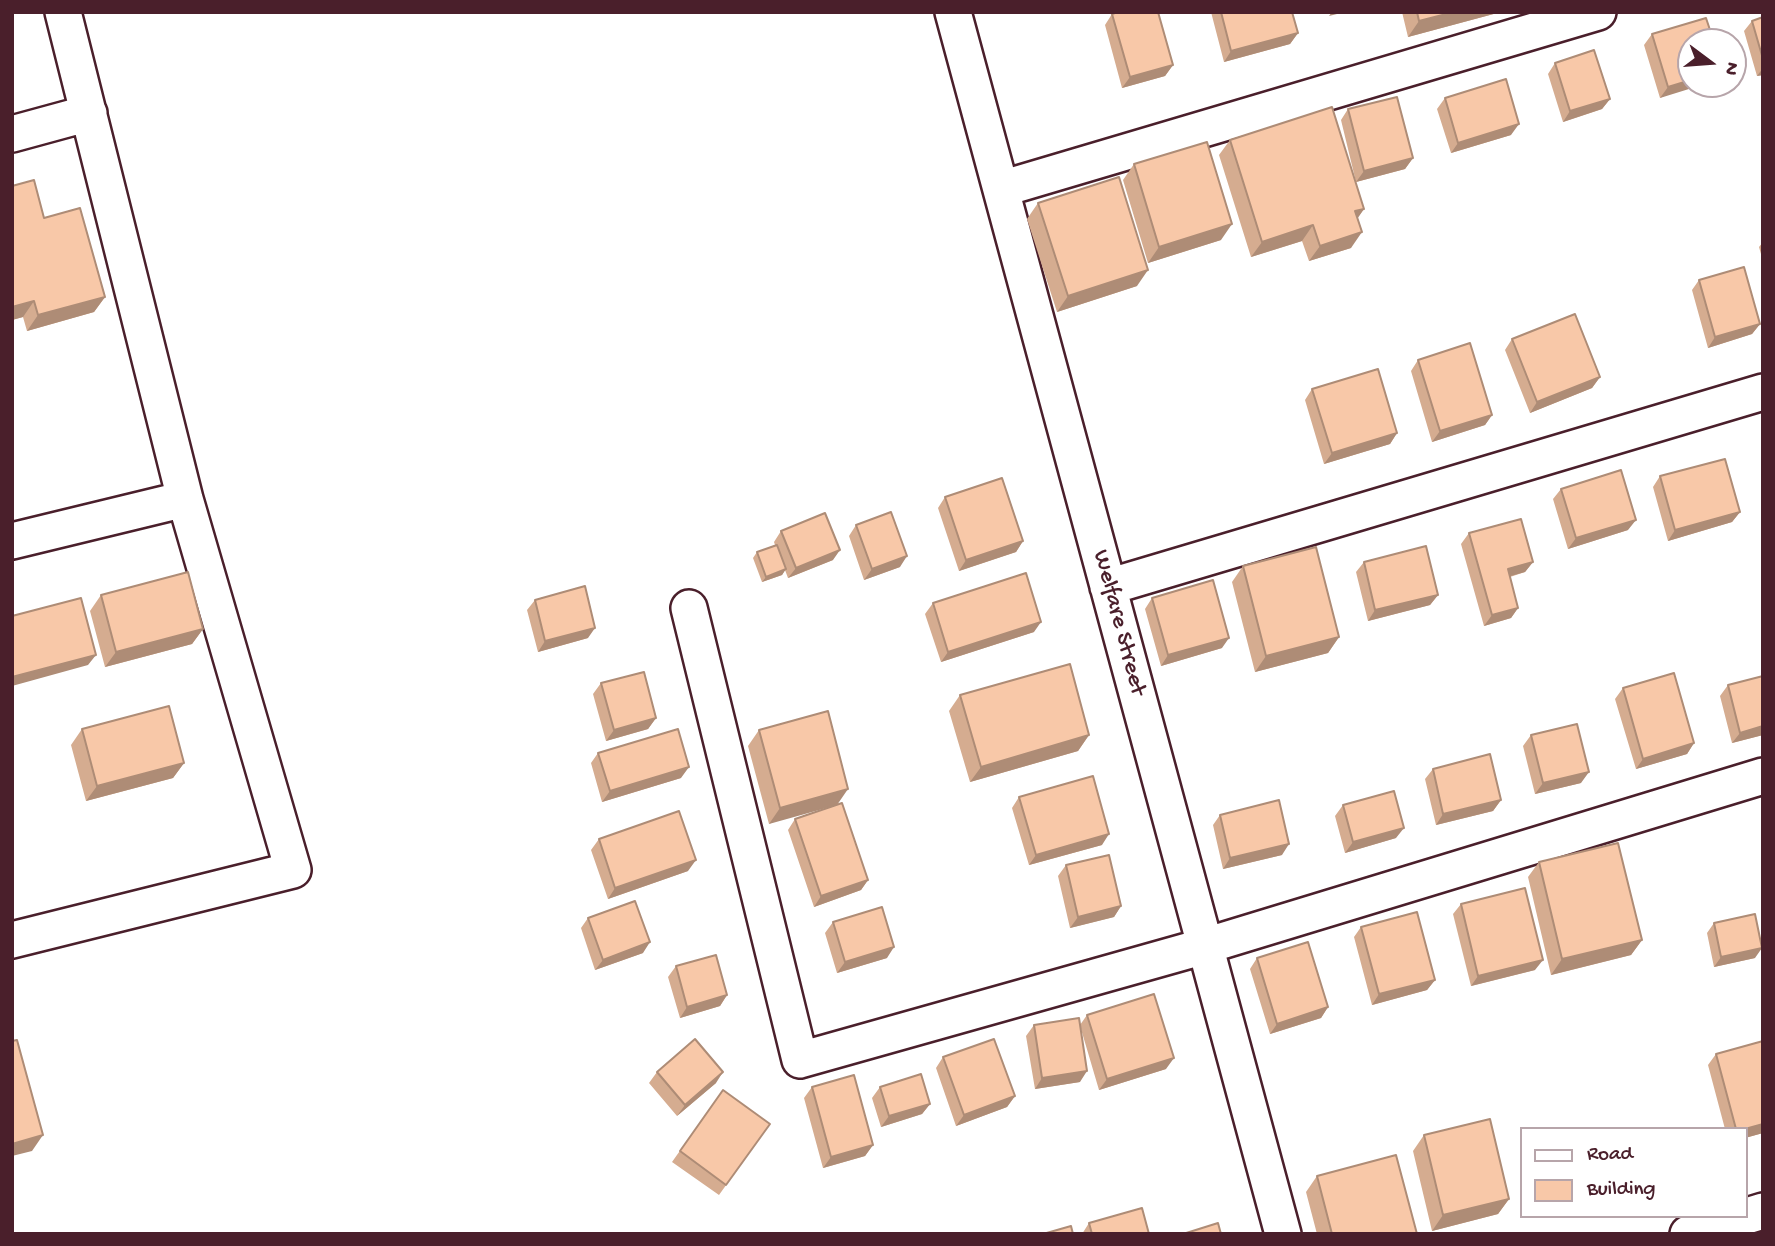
<!DOCTYPE html>
<html>
<head>
<meta charset="utf-8">
<style>
	body { margin:0 }
	#map { position:relative; width:1775px; height:1246px; overflow:hidden; background:#fff; font-family:"Gochi Hand",sans-serif }
	canvas { display:block }
	.frame { position:absolute; inset:0; border:14px solid #4a1f2b; pointer-events:none }
	.legend { position:absolute; left:1520px; top:1127px; width:228px; height:91px; box-sizing:border-box; background:#fff; border:2px solid #b7a5aa; margin:0; padding:9px 12px; list-style:none; font-size:21px; color:#4a1f2b }
	.legend li { display:flex; align-items:center; gap:14px; height:35px }
	.legend b { width:35px; border:2px solid #b7a5aa }
	.north { position:absolute; left:1677px; top:28px; width:70px; height:70px; box-sizing:border-box; background:#fff; border:2px solid #b7a5aa; border-radius:50%; rotate:106deg; font-size:19px; font-weight:700; line-height:28px; text-align:center; color:#4a1f2b }
	.north::after { content:''; display:block; margin:auto; width:24px; height:32px; background:#4a1f2b; clip-path:polygon(50% 0,100% 100%,50% 72%,0 100%) }
</style>
</head>
<body>
<div id="map">
<canvas width="1775" height="1246"></canvas>
<div class="frame"></div>
<ul class="legend">
<li><b style="height:9px;background:#fff"></b>Road</li>
<li><b style="height:19px;background:#f8c8a8"></b>Building</li>
</ul>
<div class="north">N</div>
</div>
<script>
const c = document.querySelector('canvas').getContext('2d');
c.lineJoin = 'round';
function stroke(path, color, width, dash) { c.strokeStyle = color; c.lineWidth = width; c.lineCap = dash ? 'butt' : 'round'; c.setLineDash(dash || []); c.stroke(path); }
function paint(path, color) { c.fillStyle = color; c.fill(path, 'evenodd'); }
function drawText(font, color, halo, rows, align = 'center') {
  c.font = font + ' "Gochi Hand",sans-serif'; c.lineWidth = 6; c.setLineDash([]); c.textBaseline = 'middle'; c.strokeStyle = halo; c.fillStyle = color; for (const [text, x, y, turn = 0] of rows) {
    c.save(); c.translate(x, y); c.rotate((+turn || 0) * Math.PI / 180); c.textAlign = isNaN(turn) ? turn : align; if (halo) c.strokeText(text, 0, 0); c.fillText(text, 0, 0); c.restore();
  }
}
const minor = new Path2D(`
	M953,12L1283,1234
	M12,134L89,113
	M1001,189L1598,12
	M12,541L185,499
	M1108,587L1763,392
	M689,608L800,1060L1205,946L1763,776
	M12,940L293,870L185,499L63,12
	M1688,1234L1763,1211`);
const wall = new Path2D(`
	M1211,12H1292L1298,33L1290,44L1224,62Z
	M1402,12H1501L1408,37Z
	M1112,14L1173,65L1165,76L1122,88L1105,25Z
	M1763,17V75L1757,76L1744,31L1752,21Z
	M1652,34L1691,84L1660,98L1644,45Z
	M1555,63L1610,99L1602,109L1563,122L1548,74Z
	M1445,98L1511,135L1451,153L1437,109Z
	M1348,109L1413,158L1405,169L1356,182L1341,120Z
	M1230,140L1364,209L1357,218L1351,248L1309,261L1302,241L1251,257L1219,155Z
	M1134,164L1221,240L1148,263L1123,180Z
	M12,186L44,218L105,297L94,312L27,331L23,317L12,320Z
	M1038,203L1137,286L1057,312L1027,219Z
	M1763,242V261L1759,247Z
	M1699,280L1760,324L1752,334L1708,348L1692,290Z
	M1512,339L1600,377L1592,388L1530,413L1505,350Z
	M1418,360L1492,415L1485,425L1432,442L1411,371Z
	M1312,389L1397,433L1390,444L1324,464L1305,400Z
	M1660,476L1740,512L1732,522L1668,541L1653,487Z
	M1561,489L1628,530L1568,549L1553,499Z
	M945,497L1023,541L1016,552L959,571L938,508Z
	M856,525L900,567L864,580L849,536Z
	M781,531L833,560L788,578L785,570L782,575L762,582L753,558L757,552L775,545L774,542Z
	M1469,533L1533,562L1525,572L1510,577L1518,608L1511,618L1484,626L1461,544Z
	M1364,562L1438,595L1430,605L1368,621L1356,572Z
	M1243,566L1339,637L1328,653L1255,672L1232,582Z
	M101,595L203,629L192,644L105,667L90,611Z
	M1152,598L1222,648L1161,666L1145,609Z
	M535,600L588,638L538,652L527,610Z
	M933,603L1034,632L941,662L925,614Z
	M1763,676V735L1732,743L1720,696L1728,685Z
	M601,683L656,718L648,729L606,741L593,694Z
	M1623,688L1694,743L1687,754L1636,769L1615,699Z
	M960,695L1089,735L1078,751L970,782L949,711Z
	M82,729L184,763L173,778L86,801L71,745Z
	M759,730L848,789L769,824L748,746Z
	M1531,735L1581,783L1535,794L1523,746Z
	M598,753L681,778L602,802L591,763Z
	M1433,769L1501,800L1493,811L1436,825L1425,779Z
	M1019,797L1102,845L1029,865L1012,808Z
	M1343,805L1396,838L1345,853L1335,816Z
	M1220,815L1282,855L1223,869L1213,825Z
	M795,819L868,880L861,890L814,907L788,830Z
	M599,839L688,871L608,899L591,850Z
	M1539,862L1642,940L1631,955L1551,975L1528,877Z
	M1066,865L1121,906L1114,917L1070,928L1058,876Z
	M1461,904L1535,970L1471,986L1453,914Z
	M588,918L643,953L595,970L581,928Z
	M833,922L887,958L837,973L825,933Z
	M1714,923L1755,958L1714,967L1707,933Z
	M1361,927L1435,980L1427,990L1372,1005L1354,937Z
	M1257,958L1328,1007L1321,1018L1270,1034L1250,969Z
	M676,966L727,995L720,1006L680,1018L668,977Z
	M1087,1015L1166,1069L1099,1090L1081,1029L1080,1082L1035,1089L1026,1036L1034,1025H1080Z
	M1763,1041V1133L1745,1138V1129H1725L1708,1065L1716,1054Z
	M943,1057L1015,1096L1007,1107L956,1126L936,1068Z
	M657,1072L716,1083L677,1116L649,1083Z
	M812,1087L873,1145L865,1156L823,1168L804,1098Z
	M880,1087L930,1104L922,1114L881,1127L872,1098Z
	M723,1090L770,1124L719,1195L672,1162Z
	M1424,1135L1509,1199L1498,1214L1432,1231L1413,1151Z
	M1317,1176L1417,1234H1317L1306,1192Z
	M1089,1223L1149,1234H1082Z`);
const shadedWall = new Path2D(`
	M1332,12H1345L1329,16Z
	M1454,12H1501L1408,37L1419,21Z
	M1298,33L1290,44L1224,62L1231,51Z
	M1173,65L1165,76L1122,88L1130,77Z
	M1763,68V75L1757,76Z
	M1691,80V84H1705L1660,98L1668,87Z
	M1610,99L1602,109L1563,122L1570,111Z
	M1519,124L1511,135L1451,153L1458,143Z
	M1413,158L1405,169L1356,182L1364,171Z
	M1364,209L1353,225L1355,211Z
	M1232,224L1221,240L1148,263L1159,247Z
	M1313,225L1302,241L1251,257L1262,242Z
	M1362,232L1351,248L1309,261L1320,246Z
	M1148,270L1137,286L1057,312L1068,296Z
	M105,297L94,312L27,331L38,315Z
	M34,301L23,317L12,320V307Z
	M1760,324L1752,334L1708,348L1715,337Z
	M1600,377L1592,388L1530,413L1537,402Z
	M1492,415L1485,425L1432,442L1440,431Z
	M1397,433L1390,444L1324,464L1332,453Z
	M1740,512L1732,522L1668,541L1675,530Z
	M1636,520L1628,530L1568,549L1576,538Z
	M1023,541L1016,552L959,571L966,560Z
	M840,550L833,560L788,578L796,568Z
	M907,556L900,567L864,580L872,569Z
	M1533,562L1525,572L1500,579L1508,569Z
	M786,569L782,575L762,582L766,577Z
	M1438,595L1430,605L1368,621L1375,610Z
	M1518,608L1511,618L1484,626L1492,615Z
	M1041,622L1034,632L941,662L948,652Z
	M595,628L588,638L538,652L545,641Z
	M203,629L192,644L105,667L116,652Z
	M1339,637L1328,653L1255,672L1266,656Z
	M1229,638L1222,648L1161,666L1168,655Z
	M96,655L88,665L12,686V677Z
	M656,718L648,729L606,741L614,730Z
	M1763,726V735L1732,743L1740,733Z
	M1089,735L1078,751L970,782L981,767Z
	M1694,743L1687,754L1636,769L1643,759Z
	M184,763L173,778L86,801L97,786Z
	M689,767L681,778L602,802L610,791Z
	M1589,772L1581,783L1535,794L1543,783Z
	M848,789L837,805L769,824L780,808Z
	M1501,800L1493,811L1436,825L1443,814Z
	M1404,828L1396,838L1345,853L1353,842Z
	M1109,834L1102,845L1029,865L1036,855Z
	M1289,844L1282,855L1223,869L1230,858Z
	M696,860L688,871L608,899L615,888Z
	M868,880L861,890L814,907L821,896Z
	M1121,906L1114,917L1070,928L1078,917Z
	M1642,940L1631,955L1551,975L1562,959Z
	M650,942L643,953L595,970L603,960Z
	M894,947L887,958L837,973L845,962Z
	M1762,948L1755,958L1714,967L1721,957Z
	M1543,960L1535,970L1471,986L1478,976Z
	M1435,980L1427,990L1372,1005L1379,994Z
	M727,995L720,1006L680,1018L687,1007Z
	M1328,1007L1321,1018L1270,1034L1277,1024Z
	M1174,1058L1166,1069L1099,1090L1107,1079Z
	M1087,1071L1080,1082L1035,1089L1042,1078Z
	M723,1072L716,1083L677,1116L685,1105Z
	M1015,1096L1007,1107L956,1126L964,1115Z
	M930,1104L922,1114L881,1127L889,1116Z
	M1763,1124V1133L1745,1138V1129Z
	M43,1135L32,1151L12,1156V1144Z
	M873,1145L865,1156L823,1168L831,1157Z
	M1509,1199L1498,1214L1432,1231L1443,1215Z`);
const building = new Path2D(`
	M1118,12H1158L1173,65L1130,77L1112,14Z
	M1221,12H1292L1298,33L1231,51Z
	M1417,12H1454L1419,21Z
	M1763,17V59L1752,21Z
	M1706,18L1714,42H1691V80L1668,87L1652,34Z
	M1594,50L1610,99L1570,111L1555,63Z
	M1506,79L1519,124L1458,143L1445,98Z
	M1397,97L1413,158L1364,171L1348,109Z
	M1332,107L1364,209L1355,211L1362,232L1320,246L1313,225L1262,242L1230,140Z
	M1207,142L1232,224L1159,247L1134,164Z
	M1119,177L1148,270L1068,296L1038,203Z
	M34,180L44,218L80,208L105,297L38,315L34,301L12,307V186Z
	M1744,267L1760,324L1715,337L1699,280Z
	M1575,314L1600,377L1537,402L1512,339Z
	M1470,343L1492,415L1440,431L1418,360Z
	M1378,369L1397,433L1332,453L1312,389Z
	M1725,459L1740,512L1675,530L1660,476Z
	M1621,470L1636,520L1576,538L1561,489Z
	M1002,478L1023,541L966,560L945,497Z
	M891,512L907,556L872,569L856,525Z
	M825,513L840,550L796,568L781,531Z
	M1521,519L1533,562L1508,569L1518,608L1492,615L1469,533Z
	M777,545L786,569L766,577L757,552Z
	M1426,546L1438,595L1375,610L1364,562Z
	M1316,547L1339,637L1266,656L1243,566Z
	M188,572L203,629L116,652L101,595Z
	M1026,573L1041,622L948,652L933,603Z
	M1213,580L1229,638L1168,655L1152,598Z
	M585,586L595,628L545,641L535,600Z
	M81,598L96,655L12,677V616Z
	M1070,664L1089,735L981,767L960,695Z
	M644,672L656,718L614,730L601,683Z
	M1674,673L1694,743L1643,759L1623,688Z
	M1763,676V726L1740,733L1728,685Z
	M169,706L184,763L97,786L82,729Z
	M828,711L848,789L780,808L759,730Z
	M1577,724L1589,772L1543,783L1531,735Z
	M678,729L689,767L610,791L598,753Z
	M1490,754L1501,800L1443,814L1433,769Z
	M1093,776L1109,834L1036,855L1019,797Z
	M1394,791L1404,828L1353,842L1343,805Z
	M1279,800L1289,844L1230,858L1220,815Z
	M842,803L868,880L821,896L795,819Z
	M679,811L696,860L615,888L599,839Z
	M1618,843L1642,940L1562,959L1539,862Z
	M1109,855L1121,906L1078,917L1066,865Z
	M1525,888L1543,960L1478,976L1461,904Z
	M635,901L650,942L603,960L588,918Z
	M882,907L894,947L845,962L833,922Z
	M1417,912L1435,980L1379,994L1361,927Z
	M1755,914L1762,948L1721,957L1714,923Z
	M1308,942L1328,1007L1277,1024L1257,958Z
	M716,955L727,995L687,1007L676,966Z
	M1154,994L1174,1058L1107,1079L1087,1015Z
	M1079,1018L1087,1071L1042,1078L1034,1025Z
	M695,1039L723,1072L685,1105L657,1072Z
	M994,1039L1015,1096L964,1115L943,1057Z
	M17,1040L43,1135L12,1144V1041Z
	M1763,1041V1124L1745,1129H1736L1716,1054Z
	M921,1074L930,1104L889,1116L880,1087Z
	M854,1075L873,1145L831,1157L812,1087Z
	M723,1090L770,1124L726,1185L680,1151Z
	M1490,1119L1509,1199L1443,1215L1424,1135Z
	M1396,1155L1417,1234H1332L1317,1176Z
	M1142,1208L1149,1234H1092L1089,1223Z
	M1218,1223L1221,1234H1183Z
	M1071,1226L1073,1234H1043Z`);
const streetNames = [
	["Welfare Street",1118,623,75]
];
stroke(minor, '#4a1f2b', 40);
stroke(minor, '#fff', 35);
paint(wall, '#d5ac90');
paint(shadedWall, '#ae8c76');
paint(building, '#f8c8a8');
stroke(building, '#ae8c76', 2);
drawText('24px', '#4a1f2b', '#fff', streetNames);
</script>
</body>
</html>
